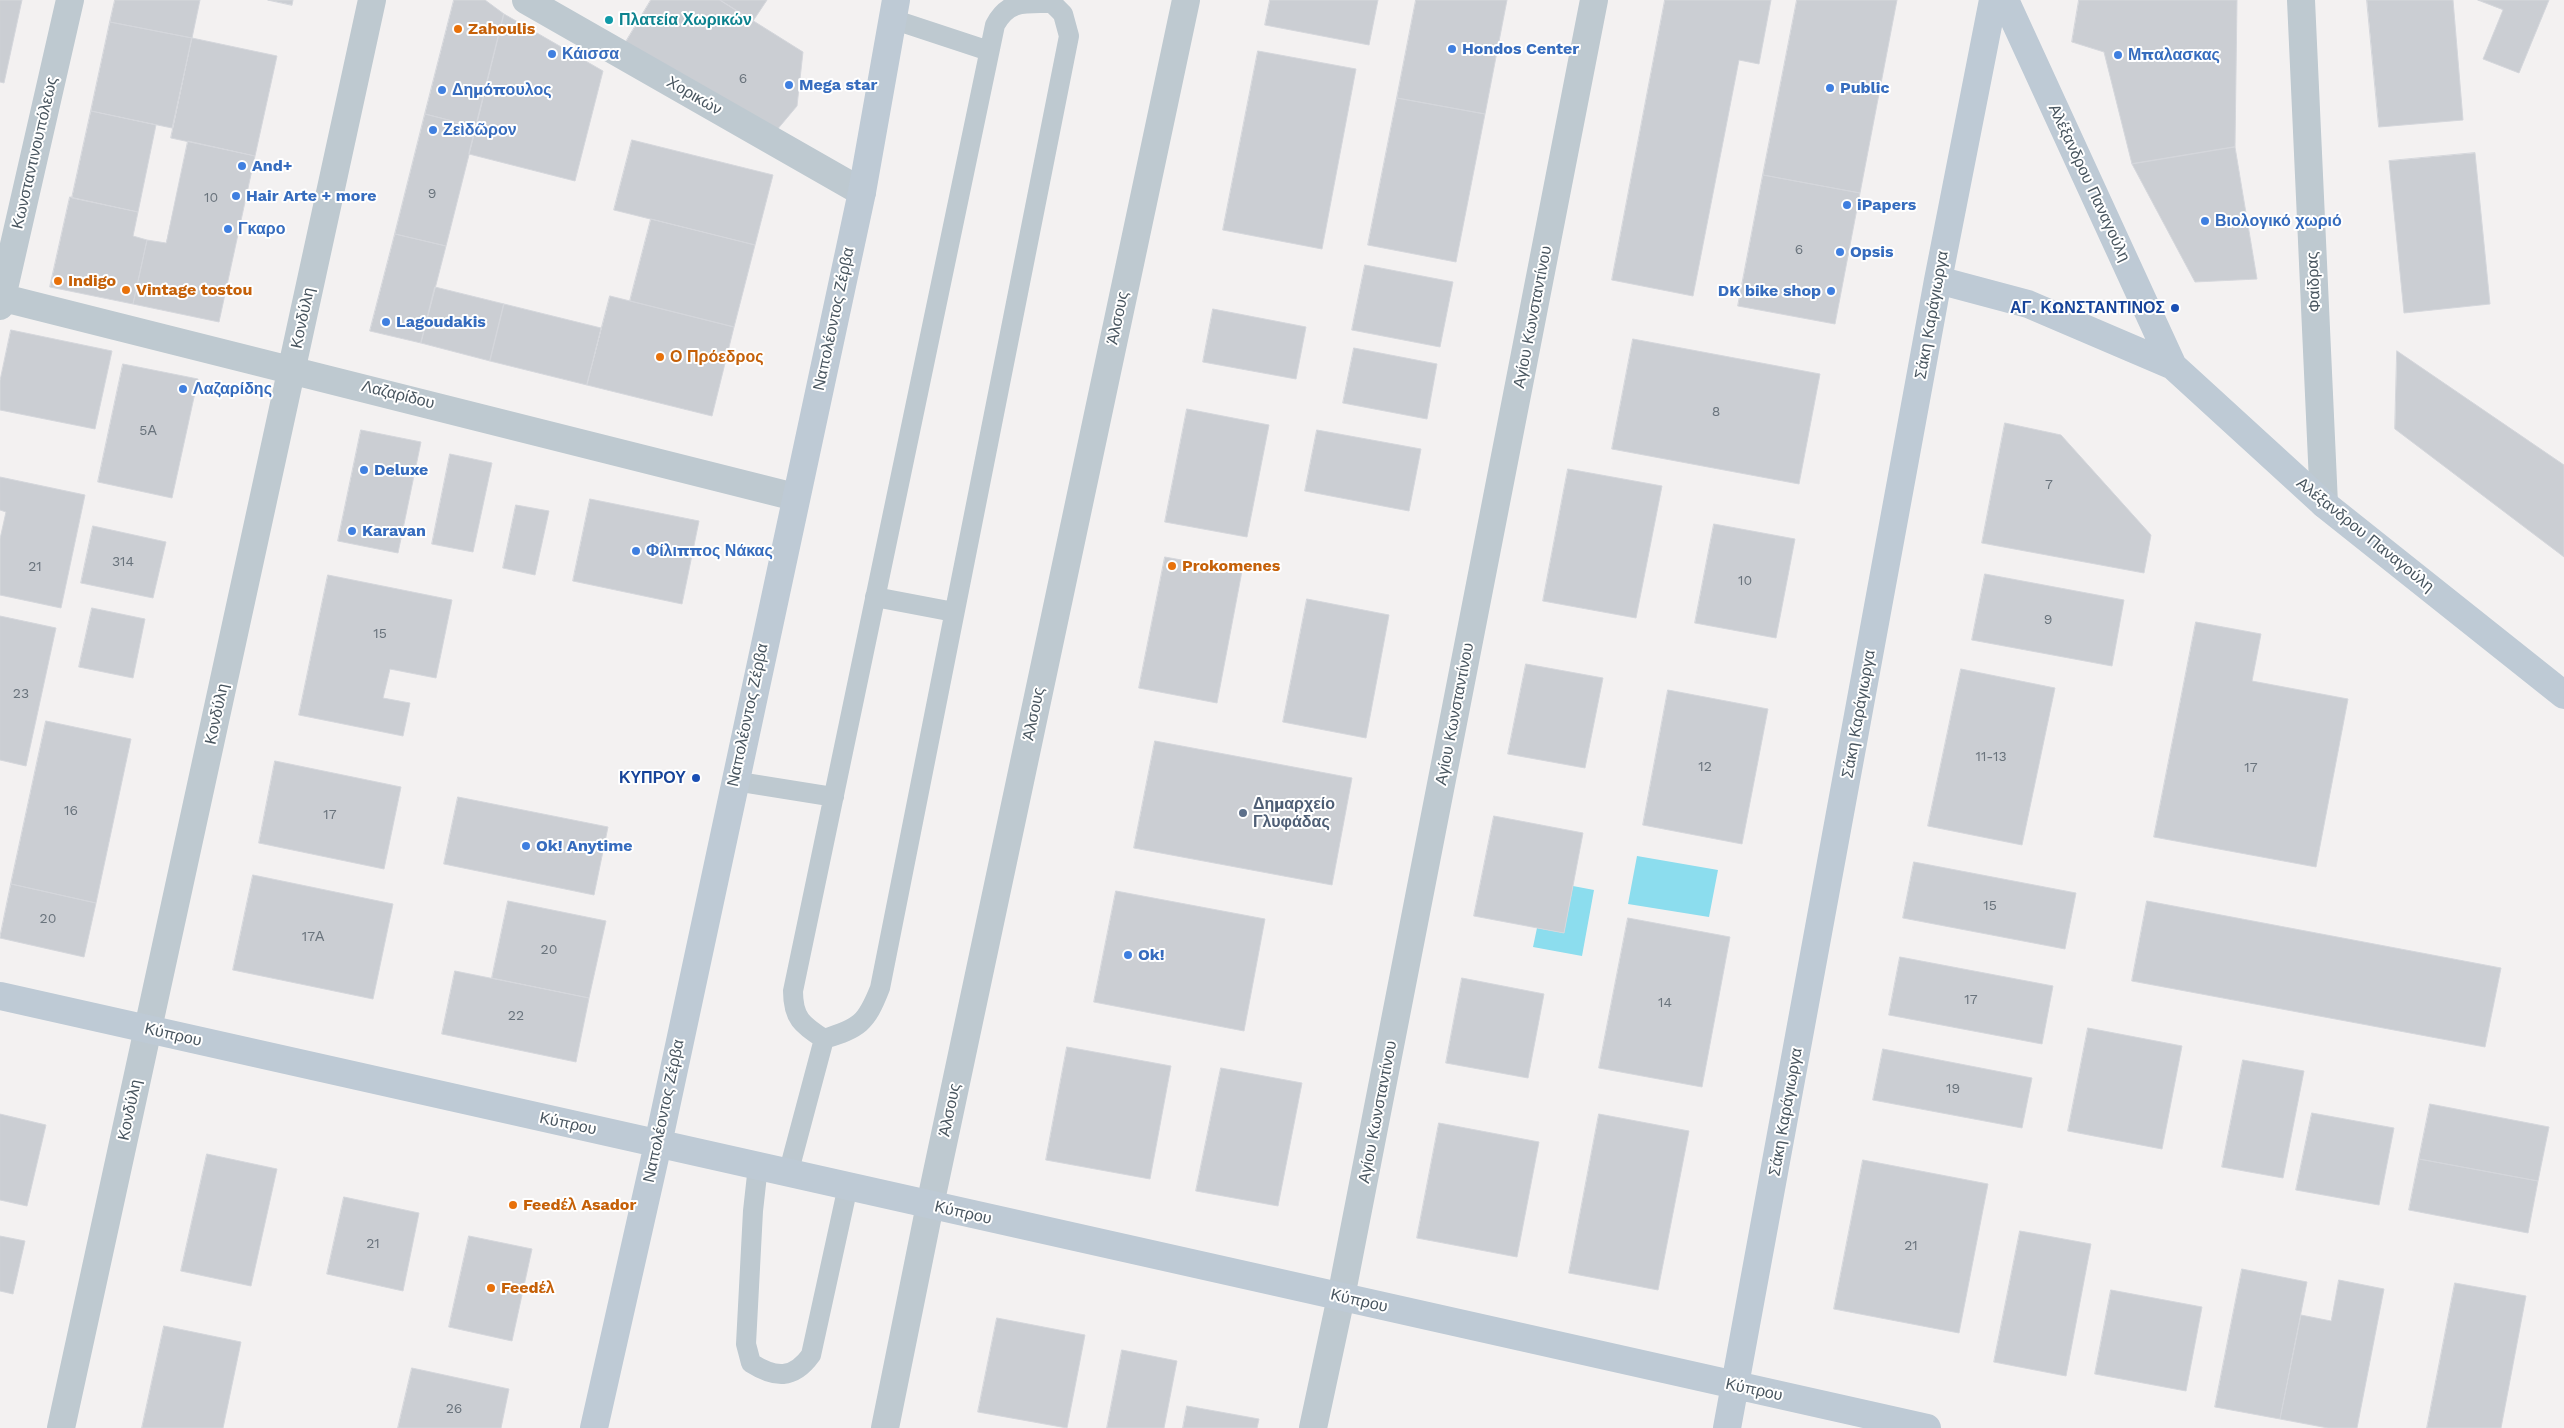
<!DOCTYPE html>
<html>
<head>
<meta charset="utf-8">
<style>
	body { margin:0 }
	canvas { display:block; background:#f3f1f1 }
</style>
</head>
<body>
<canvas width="2564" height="1428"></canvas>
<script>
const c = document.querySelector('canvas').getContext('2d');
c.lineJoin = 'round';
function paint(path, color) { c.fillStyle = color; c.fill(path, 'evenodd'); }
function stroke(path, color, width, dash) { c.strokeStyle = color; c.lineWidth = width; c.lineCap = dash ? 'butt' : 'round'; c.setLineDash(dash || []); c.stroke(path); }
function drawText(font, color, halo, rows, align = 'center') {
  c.font = font + ' "Work Sans",sans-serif'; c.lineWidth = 4; c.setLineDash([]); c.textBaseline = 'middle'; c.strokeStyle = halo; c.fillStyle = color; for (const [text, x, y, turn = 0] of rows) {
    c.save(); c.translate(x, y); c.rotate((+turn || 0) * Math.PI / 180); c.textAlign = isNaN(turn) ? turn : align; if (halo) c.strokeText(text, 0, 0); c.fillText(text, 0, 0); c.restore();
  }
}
const water = new Path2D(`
	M1637,856L1718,870L1709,917L1628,904Z
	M1573,886L1594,890L1582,956L1533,947L1537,928L1564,933Z`);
const building = new Path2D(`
	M0,0H22L4,83L0,82Z
	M115,0H200L192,38L110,22Z
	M268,0H293L292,5Z
	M454,0H485L504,14L476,127L425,114Z
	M651,0H720L803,52L797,106L776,131L624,45Z
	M720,0H767L753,21Z
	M1270,0H1378L1369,45L1265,25Z
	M1416,0H1507L1485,114L1397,98Z
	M1665,0H1771L1759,64L1739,60L1693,296L1612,280Z
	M1797,0H1897L1860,193L1763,175Z
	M2079,0H2237L2235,147L2132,164L2104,52L2072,42Z
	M2367,0H2453L2463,120L2379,127Z
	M2478,0H2549L2519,73L2483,59L2503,10Z
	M504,14L603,71L575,181L469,154Z
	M110,22L192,38L172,128L91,111Z
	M192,38L277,56L255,156L171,138Z
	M1258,51L1356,69L1322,249L1223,230Z
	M1397,98L1485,114L1456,262L1368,245Z
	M91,111L156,125L138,212L72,198Z
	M425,114L476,127L446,246L395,234Z
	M632,140L773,175L755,245L614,210Z
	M188,141L255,156L219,322L133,304L147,240L166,243Z
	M2235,147L2257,279L2195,282L2132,164Z
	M2475,153L2490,304L2404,313L2389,161Z
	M1763,175L1860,193L1835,324L1738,306Z
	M70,197L138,212L133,236L147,240L133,304L50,287Z
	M651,219L755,245L734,327L630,301Z
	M395,234L446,246L421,343L370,331Z
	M1365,265L1453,282L1440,347L1352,330Z
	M435,287L504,304L490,361L421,343Z
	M610,296L734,327L712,416L587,385Z
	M504,304L601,328L587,385L490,361Z
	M1213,309L1306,327L1296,379L1203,362Z
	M11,330L112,351L95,429L0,410V381Z
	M1633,339L1820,374L1799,484L1612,449Z
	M1354,348L1437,364L1427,419L1343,403Z
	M2397,351L2564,465V557L2395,429Z
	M123,364L198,379L172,498L98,482Z
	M1187,409L1269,425L1247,537L1165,522Z
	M2005,423L2061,435L2151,535L2144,573L1982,543Z
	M361,430L421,442L398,553L338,541Z
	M1317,430L1421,449L1409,511L1305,491Z
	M450,454L492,463L473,552L432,544Z
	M1568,469L1662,486L1636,618L1543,601Z
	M0,477L85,495L61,608L0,595V539L6,512L0,510Z
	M590,499L699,521L682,604L573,581Z
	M516,505L549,511L535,575L503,568Z
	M1714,524L1795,539L1776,638L1695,623Z
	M93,526L166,542L153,598L81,583Z
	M1165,557L1242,571L1217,703L1139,688Z
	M1985,574L2124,600L2112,666L1972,640Z
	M328,575L452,600L436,678L390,669L383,698L410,703L403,736L299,715Z
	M1307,599L1389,615L1366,738L1283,722Z
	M92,608L145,619L133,678L79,667Z
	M0,616L56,628L26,766L0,760Z
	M2196,622L2261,634L2252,681L2348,699L2316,867L2154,837Z
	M1526,664L1603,678L1585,768L1508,754Z
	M1961,669L2055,688L2022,845L1928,826Z
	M1668,690L1768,709L1742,844L1643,825Z
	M46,721L131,739L96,903L11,884Z
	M1155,741L1352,778L1332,885L1134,848Z
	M275,761L401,787L384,869L259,843Z
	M458,797L608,827L594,895L444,864Z
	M1494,816L1583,833L1564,933L1474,916Z
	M1914,862L2076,893L2065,949L1903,918Z
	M253,875L393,904L373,999L233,970Z
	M11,884L96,903L84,957L0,938Z
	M1116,891L1265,919L1244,1031L1094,1002Z
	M508,901L606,921L589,998L492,978Z
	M2147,901L2501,968L2485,1047L2132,981Z
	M1628,918L1730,937L1702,1087L1599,1068Z
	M1900,957L2053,986L2042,1044L1889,1015Z
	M455,971L589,998L576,1062L442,1034Z
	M1462,978L1544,994L1528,1078L1446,1063Z
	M2088,1028L2182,1046L2162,1149L2068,1131Z
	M1067,1047L1171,1066L1150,1179L1046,1160Z
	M1883,1049L2032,1078L2022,1128L1873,1100Z
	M2243,1060L2304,1071L2283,1178L2222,1167Z
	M1221,1068L1302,1083L1278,1206L1196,1191Z
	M2430,1104L2549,1127L2538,1181L2419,1159Z
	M2312,1113L2394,1128L2379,1205L2296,1190Z
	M0,1114L46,1125L27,1206L0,1200Z
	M1599,1114L1689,1131L1658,1290L1569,1273Z
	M1439,1123L1539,1142L1517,1257L1417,1238Z
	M207,1154L277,1169L251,1286L181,1271Z
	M2419,1159L2538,1181L2528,1233L2409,1210Z
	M1863,1160L1988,1184L1959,1333L1834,1309Z
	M344,1197L419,1213L403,1291L327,1274Z
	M2020,1231L2091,1244L2066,1376L1994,1362Z
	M0,1236L25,1241L13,1294L0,1291Z
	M469,1236L532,1249L512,1341L449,1327Z
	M2242,1269L2307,1282L2280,1419L2215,1407Z
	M2339,1280L2384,1289L2357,1428H2328L2280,1419L2301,1315L2331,1321Z
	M2455,1283L2526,1296L2501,1428H2427Z
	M2111,1290L2202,1307L2186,1391L2095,1374Z
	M997,1318L1085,1335L1067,1428L978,1412Z
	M164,1326L241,1342L223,1428H142Z
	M1122,1350L1177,1361L1164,1428H1107Z
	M412,1368L509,1389L501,1428H398Z
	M1187,1406L1259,1419L1257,1428H1183Z`);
const lane = new Path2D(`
	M1052,3L1063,14L1069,36L880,988C866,1024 859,1028 824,1039C802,1025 793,1018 793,991L995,25C1008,0 1025,3 1052,3Z
	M892,19L989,51
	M875,597L954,612
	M734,781L834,797
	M758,1166L753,1211L746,1344L751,1363C775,1378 793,1380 811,1355L848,1186
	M788,1174L824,1039`);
const street = new Path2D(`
	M526,0L862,192
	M2301,0L2324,504
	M0,297L795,497
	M0,306L70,0
	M61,1428L372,0
	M885,1428L930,1205L1186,0
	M1313,1428L1341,1297L1594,0`);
const secondary = new Path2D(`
	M2005,0L2173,366
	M1938,280L2028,304L2173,366L2324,504L2564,695
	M0,996L1927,1428
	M594,1428L658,1144L862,192L896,0
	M1727,1428L1938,280L1993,0`);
const markers = [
	[609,20,5,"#0f9aa8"],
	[458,29,5,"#e8710a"],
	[1452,49,5,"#3f7fe0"],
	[552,54,5,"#3f7fe0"],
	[2118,55,5,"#3f7fe0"],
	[789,85,5,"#3f7fe0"],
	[1830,88,5,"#3f7fe0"],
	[442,90,5,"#3f7fe0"],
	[433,130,5,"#3f7fe0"],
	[242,166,5,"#3f7fe0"],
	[236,196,5,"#3f7fe0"],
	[1847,205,5,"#3f7fe0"],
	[2205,221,5,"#3f7fe0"],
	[228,229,5,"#3f7fe0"],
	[1840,252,5,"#3f7fe0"],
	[58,281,5,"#e8710a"],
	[126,290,5,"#e8710a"],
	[1831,291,5,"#3f7fe0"],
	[2175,308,5,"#1a4fb4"],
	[386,322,5,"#3f7fe0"],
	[660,357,5,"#e8710a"],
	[183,389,5,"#3f7fe0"],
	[364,470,5,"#3f7fe0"],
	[352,531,5,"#3f7fe0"],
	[636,551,5,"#3f7fe0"],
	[1172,566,5,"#e8710a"],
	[696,778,5,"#1a4fb4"],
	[1243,813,5,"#5c6f8a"],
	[526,846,5,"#3f7fe0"],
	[1128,955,5,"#3f7fe0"],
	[513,1205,5,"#e8710a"],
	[491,1288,5,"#e8710a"]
];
const numberNames = [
	["6",743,79],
	["9",432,194],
	["10",211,198],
	["6",1799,250],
	["8",1716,412],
	["5Α",148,431],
	["7",2049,485],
	["314",123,562],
	["21",35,567],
	["10",1745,581],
	["9",2048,620],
	["15",380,634],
	["23",21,694],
	["11-13",1991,757],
	["12",1705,767],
	["17",2251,768],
	["16",71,811],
	["17",330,815],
	["15",1990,906],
	["20",48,919],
	["17Α",313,937],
	["20",549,950],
	["17",1971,1000],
	["14",1665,1003],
	["22",516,1016],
	["19",1953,1089],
	["21",373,1244],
	["21",1911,1246],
	["26",454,1409]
];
const cultureNames = [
	["Πλατεία Χωρικών",619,20]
];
const foodNames = [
	["Zahoulis",468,29],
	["Indigo",68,281],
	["Vintage tostou",136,290],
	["Ο Πρόεδρος",670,357],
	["Prokomenes",1182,566],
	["Feedέλ Asador",523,1205],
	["Feedέλ",501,1288]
];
const shopNames = [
	["Hondos Center",1462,49],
	["Κάισσα",562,54],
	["Μπαλασκας",2128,55],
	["Mega star",799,85],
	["Public",1840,88],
	["Δημόπουλος",452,90],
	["Ζεὶδῶρον",443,130],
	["And+",252,166],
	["Hair Arte + more",246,196],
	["iPapers",1857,205],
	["Βιολογικό χωριό",2215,221],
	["Γκαρο",238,229],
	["Opsis",1850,252],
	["DK bike shop",1821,291,"right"],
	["Lagoudakis",396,322],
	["Λαζαρίδης",193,389],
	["Deluxe",374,470],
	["Karavan",362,531],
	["Φίλιππος Νάκας",646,551],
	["Ok! Anytime",536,846],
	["Ok!",1138,955]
];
const streetNames = [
	["Χορικών",694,96,30],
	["Κωνσταντινουπόλεως",35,153,-77],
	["Αλέξανδρου Παναγούλη",2089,183,65],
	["Φαίδρας",2314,282,-93],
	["Σάκη Καράγιωργα",1932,315,-80],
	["Αγίου Κωνσταντίνου",1533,317,-79],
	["Κονδύλη",303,318,-78],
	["Άλσους",1118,318,-78],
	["Ναπολέοντος Ζέρβα",834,319,-78],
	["Λαζαρίδου",398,395,14],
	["Αλέξανδρου Παναγούλη",2365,535,39],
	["Κονδύλη",217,714,-78],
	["Άλσους",1034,714,-78],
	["Αγίου Κωνσταντίνου",1455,714,-79],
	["Σάκη Καράγιωργα",1859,714,-80],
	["Ναπολέοντος Ζέρβα",748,715,-78],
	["Κύπρου",173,1035,13],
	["Κονδύλη",130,1110,-78],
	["Άλσους",950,1110,-78],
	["Ναπολέοντος Ζέρβα",664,1111,-78],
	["Αγίου Κωνσταντίνου",1378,1112,-79],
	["Σάκη Καράγιωργα",1786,1112,-80],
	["Κύπρου",568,1124,12],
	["Κύπρου",963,1213,13],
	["Κύπρου",1359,1301,13],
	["Κύπρου",1754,1390,12]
];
const transitNames = [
	["ΑΓ. ΚΩΝΣΤΑΝΤΙΝΟΣ",2165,308],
	["ΚΥΠΡΟΥ",686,778]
];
const serviceNames = [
	["Δημαρχείο",1253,804],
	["Γλυφάδας",1253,822]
];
paint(water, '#8cddee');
paint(building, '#cbced3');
stroke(building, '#d5d7dc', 1);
stroke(lane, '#bec9d0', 20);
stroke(street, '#bec9d0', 28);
stroke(secondary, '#becad5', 28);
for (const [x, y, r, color] of markers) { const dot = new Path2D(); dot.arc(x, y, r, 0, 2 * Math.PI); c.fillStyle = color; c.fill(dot); stroke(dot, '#fff', 2); }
drawText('14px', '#69737c', null, numberNames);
drawText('bold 16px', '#0d838f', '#fff', cultureNames, 'left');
drawText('bold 16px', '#c56008', '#fff', foodNames, 'left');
drawText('bold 16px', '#366cbe', '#fff', shopNames, 'left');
drawText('16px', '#48555f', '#fff', streetNames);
drawText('bold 16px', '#164399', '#fff', transitNames, 'right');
drawText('bold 16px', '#4e5e75', '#fff', serviceNames, 'left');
</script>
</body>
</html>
